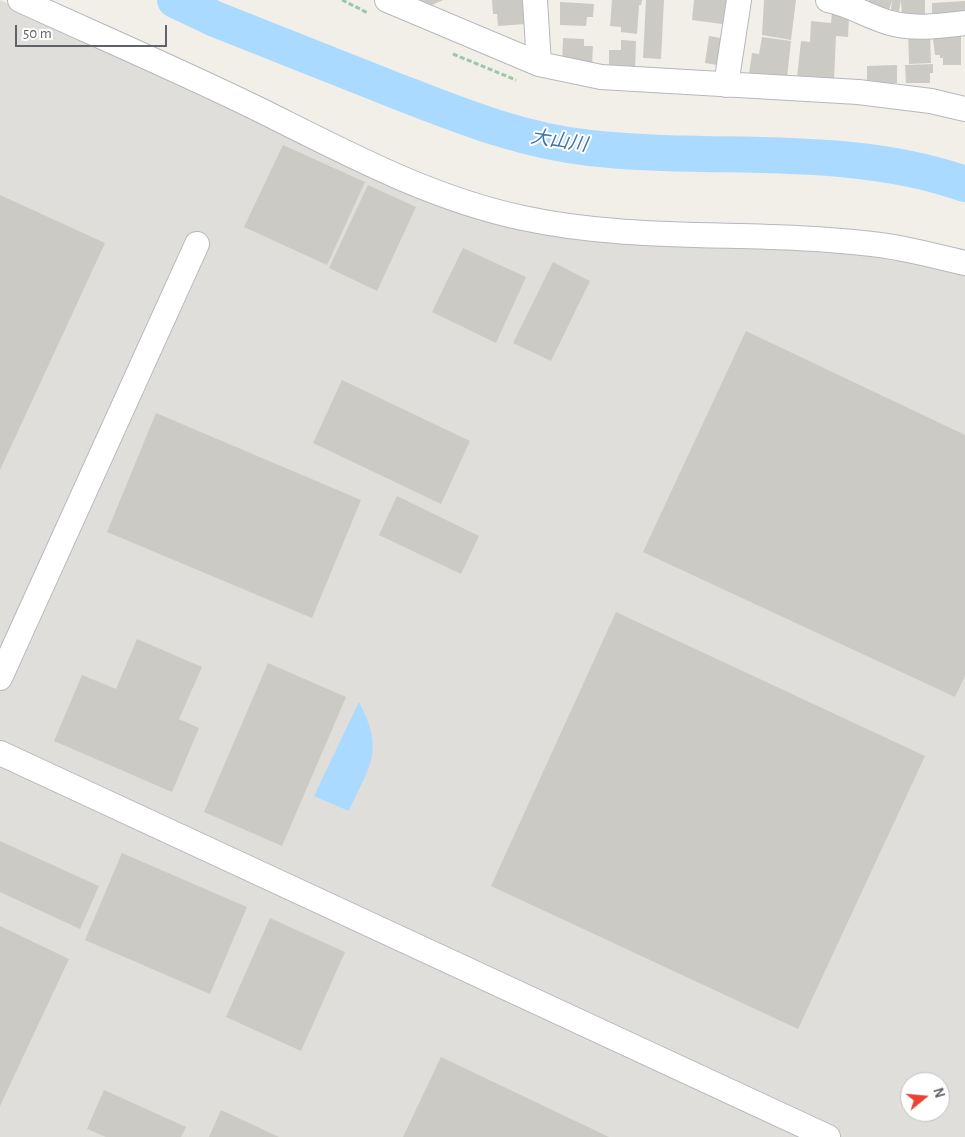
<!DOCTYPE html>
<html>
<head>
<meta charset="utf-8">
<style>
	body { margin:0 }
	#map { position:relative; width:965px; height:1137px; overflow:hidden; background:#f1efe8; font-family:"Alegreya Sans",sans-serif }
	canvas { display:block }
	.north { position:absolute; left:900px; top:1072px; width:50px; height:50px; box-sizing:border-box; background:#fff; border:1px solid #bfc1c3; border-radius:50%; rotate:73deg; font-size:14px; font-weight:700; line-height:20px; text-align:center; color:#5f6368 }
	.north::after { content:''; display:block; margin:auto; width:18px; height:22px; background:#ea4335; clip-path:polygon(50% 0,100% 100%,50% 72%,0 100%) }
	.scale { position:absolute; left:15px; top:25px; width:152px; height:22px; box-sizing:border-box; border:2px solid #5f6368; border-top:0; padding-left:6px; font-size:15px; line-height:18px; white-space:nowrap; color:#5f6368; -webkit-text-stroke:4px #fff; paint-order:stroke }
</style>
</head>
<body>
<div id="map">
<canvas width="965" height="1137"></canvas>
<div class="north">N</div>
<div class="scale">50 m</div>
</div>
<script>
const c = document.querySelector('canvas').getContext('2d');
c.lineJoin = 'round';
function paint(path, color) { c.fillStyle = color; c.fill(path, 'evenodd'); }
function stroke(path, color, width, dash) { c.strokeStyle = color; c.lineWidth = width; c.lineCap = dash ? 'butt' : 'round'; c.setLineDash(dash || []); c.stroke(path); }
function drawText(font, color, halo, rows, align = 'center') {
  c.font = font + ' "Alegreya Sans","Noto Sans JP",sans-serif'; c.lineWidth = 4; c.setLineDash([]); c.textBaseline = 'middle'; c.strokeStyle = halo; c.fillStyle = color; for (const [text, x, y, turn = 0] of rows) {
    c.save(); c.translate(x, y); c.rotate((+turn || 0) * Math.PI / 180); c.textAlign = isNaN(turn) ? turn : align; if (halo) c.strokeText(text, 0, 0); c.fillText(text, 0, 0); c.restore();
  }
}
const industrial = new Path2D(`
	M0,0L491,217L833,248L965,271V1137H0ZM910,1082H940V1112H910Z`);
const water = new Path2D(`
	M359,702C385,752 370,764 349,811L314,796Z`);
const river = new Path2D(`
	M175,0L215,19C273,42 331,65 389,88C456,114 518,140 590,148C715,162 845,142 965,184`);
const building = new Path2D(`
	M418,0H443L423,9Z
	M492,0H530L525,24L498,26L497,14H493Z
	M612,0H642L641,5H639L637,34L621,32V27L610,26Z
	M646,0H664L661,59L643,58Z
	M694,0H733L730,25L692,20Z
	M764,0H796L791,40L762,35Z
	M869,0H892L889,10L868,5Z
	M892,0H901L899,11L891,10Z
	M901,0H925V15L902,16Z
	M965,1V16L932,17V3Z
	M560,2L594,4L593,17H587L586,26L560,25Z
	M832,13L849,15L848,37L836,36L834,80L797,78L801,41L810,42L811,21L831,23Z
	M908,28L930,34L931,63L909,64Z
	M932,30H961V65H943V58H940V55H935Z
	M709,36L727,39L723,66L705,63Z
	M762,37L791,41L787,78L749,74L752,53L759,54Z
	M563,38L584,39V46H593L592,66L562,63Z
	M621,40L636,41L635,74L609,72V50H621Z
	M933,64V73H930V83H906L905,65Z
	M897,65V83L867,84V66Z
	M283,145L365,182L327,265L244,227Z
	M368,185L416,207L377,291L329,268Z
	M0,195L105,243L0,470Z
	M463,248L526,277L496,343L432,312Z
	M553,262L590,281L551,361L513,343Z
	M746,331L965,435V676L955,697L643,552Z
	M342,380L470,441L441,504L313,443Z
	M156,413L361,500L312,618L107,532Z
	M397,496L479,536L461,574L379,535Z
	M616,612L925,756L798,1029L491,886Z
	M137,639L202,667L179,719L199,728L172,792L54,741L82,675L116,689Z
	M268,663L346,697L282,846L204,812Z
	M0,841L99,886L80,929L0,892Z
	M122,853L247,907L210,994L85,940Z
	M270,918L345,952L301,1051L226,1017Z
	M0,926L69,959L0,1106Z
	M441,1057L609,1137H403Z
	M104,1090L186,1127L181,1137H106L87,1129Z
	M221,1110L279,1137H209Z`);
const path = new Path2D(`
	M342,0L368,13
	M453,54L516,80`);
const minor = new Path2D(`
	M20,0C99,36 178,70 256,108C343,151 428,198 523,218C638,243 757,230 872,244C903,247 934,256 965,263
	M387,0L539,64L601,77L858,92L931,101L965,109
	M535,0L539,64
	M828,0C852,5 866,16 887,22C912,30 940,26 965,23
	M726,85L739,0
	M0,678L197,244
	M0,753L828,1137`);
const waterNames = [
	["大山川",559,141,9]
];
paint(industrial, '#e0deda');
paint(water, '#aadaff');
stroke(river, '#aadaff', 36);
paint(building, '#cccac5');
stroke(minor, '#b5b8bc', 26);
stroke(path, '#9cc7a9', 3, [5, 2.5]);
stroke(minor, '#fff', 24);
drawText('italic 19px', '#4174aa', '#fff', waterNames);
</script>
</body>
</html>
